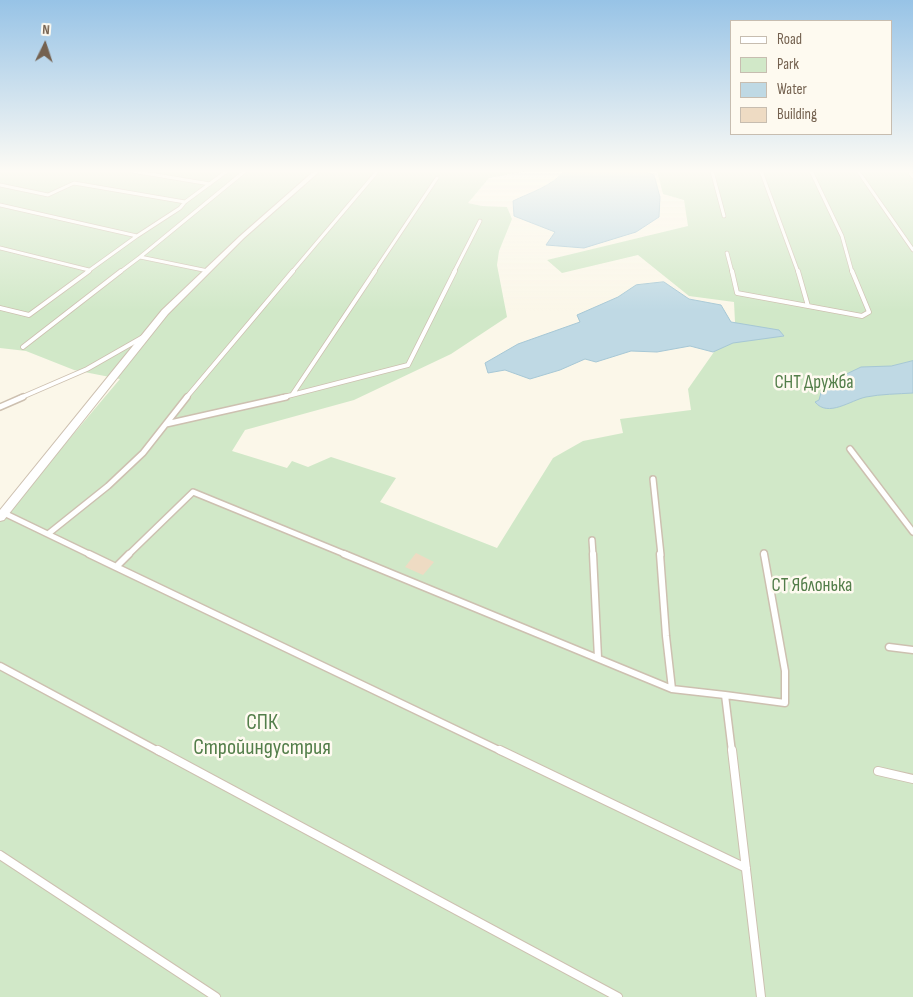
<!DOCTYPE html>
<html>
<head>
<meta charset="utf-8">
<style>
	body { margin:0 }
	#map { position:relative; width:913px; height:997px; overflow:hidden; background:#fbf7e9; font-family:"Sofia Sans Condensed",sans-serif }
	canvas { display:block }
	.legend { position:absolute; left:730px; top:20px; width:162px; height:115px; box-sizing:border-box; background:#fefaf0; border:1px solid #c7bdb0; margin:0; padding:6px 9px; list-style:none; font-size:15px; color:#74614f }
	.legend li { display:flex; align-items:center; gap:10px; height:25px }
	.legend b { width:25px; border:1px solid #c7bdb0 }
	.north { position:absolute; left:20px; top:20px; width:50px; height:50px; -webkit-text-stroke:4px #fefaf0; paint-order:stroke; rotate:4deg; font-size:14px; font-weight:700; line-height:20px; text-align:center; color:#74614f }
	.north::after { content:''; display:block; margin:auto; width:18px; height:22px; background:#74614f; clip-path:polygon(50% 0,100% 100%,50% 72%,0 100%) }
</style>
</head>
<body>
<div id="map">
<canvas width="913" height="997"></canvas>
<ul class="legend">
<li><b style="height:6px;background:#fff"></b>Road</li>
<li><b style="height:14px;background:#d1e8c8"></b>Park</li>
<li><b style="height:14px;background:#bfd9e4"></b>Water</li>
<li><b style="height:14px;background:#eedbc3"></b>Building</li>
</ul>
<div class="north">N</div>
</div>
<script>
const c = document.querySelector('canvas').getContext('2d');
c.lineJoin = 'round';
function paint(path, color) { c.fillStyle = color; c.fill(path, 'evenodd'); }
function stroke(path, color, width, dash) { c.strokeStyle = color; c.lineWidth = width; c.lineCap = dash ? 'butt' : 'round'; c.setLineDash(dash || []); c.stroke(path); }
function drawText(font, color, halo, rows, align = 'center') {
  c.font = font + ' "Sofia Sans Condensed",sans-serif'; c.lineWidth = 5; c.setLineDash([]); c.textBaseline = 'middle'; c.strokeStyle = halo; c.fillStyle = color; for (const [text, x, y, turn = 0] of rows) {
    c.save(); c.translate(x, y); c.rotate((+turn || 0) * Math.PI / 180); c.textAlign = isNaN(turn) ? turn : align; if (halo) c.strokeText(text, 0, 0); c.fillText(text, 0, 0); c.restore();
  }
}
const green = new Path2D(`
	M0,171H527L489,178L468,203L482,206L507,207L512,219L499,251L497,265L507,317L451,354L354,400L245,430L232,451L287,468L292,461L308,467L331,457L396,478L380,502L497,548L553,458L583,441L623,433L620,419L691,410L688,389L735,322L734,302L689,296L638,255L562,273L547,260L688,226L684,200L663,194L657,171H913V997H0V521L120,379L74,370L26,351L0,348Z`);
const water = new Path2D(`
	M564,171H644L654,175L660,197L659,217L636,232L584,248L546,245L555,232L514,216L513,201C529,193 553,186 564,171Z
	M664,282L689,299L721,305L731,322L779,330L784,336L733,343L713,352L690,346L657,352L631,351L596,362L585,359L560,370L530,379L505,370L488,373L485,363L518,344L580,322L577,315L618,297L636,285Z
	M913,361V393C898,394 881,394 866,397C851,400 828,418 815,402L819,400L822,389L832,381L861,367L891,366Z`);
const building = new Path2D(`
	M416,553L434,562L423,575L405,567Z`);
const laneFar4 = new Path2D(`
	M132,171L210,184
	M712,171L724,216
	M761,171L798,272
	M811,171L842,236L852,272
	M858,171L913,250
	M909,171L913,177
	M0,185L48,195L74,183L185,202
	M0,205L137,236
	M0,248L89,270
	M727,253L732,272
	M140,257L245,171
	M87,272L137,236L180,208L185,202L227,171
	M120,272L140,257L208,271
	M292,272L376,173
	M374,272L437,178
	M454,272L480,221`);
const laneFar3 = new Path2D(`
	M732,271L737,293L808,306L798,271
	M808,306L862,316L869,312L852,271
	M0,308L29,315L89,271
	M23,347L121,271
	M292,395L375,271
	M20,398L87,369L143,337
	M186,398L293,271
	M280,398L408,365L455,271`);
const laneFar2 = new Path2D(`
	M0,407L23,397
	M166,424L286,397
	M850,449L913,532
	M653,479L661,555
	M4,513L91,555
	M48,534L108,486L143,453L187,397
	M592,540L593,555
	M764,553V555
	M128,555L193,492L347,555`);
const laneFar1 = new Path2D(`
	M89,554L116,567L129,554
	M344,554L672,689L725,695L732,752
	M593,554L598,658
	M660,554L666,636L672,689
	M116,567L503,752
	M889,647L913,650
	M0,666L160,752
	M725,695L785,703V671L764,554`);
const lane = new Path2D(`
	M158,750L618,997
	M500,750L746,868
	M732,750L761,997
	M878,771L913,779
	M0,855L216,997`);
const street = new Path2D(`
	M314,171H320L244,238L168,314L4,520L0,521V510L162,310L240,236Z`);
const parkNames = [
	["СНТ Дружба",814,383],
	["СТ Яблонька",812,586]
];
const nearParknames = [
	["СПК",262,723],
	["Стройиндустрия",262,748]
];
paint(green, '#d1e8c8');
paint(water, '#bfd9e4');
stroke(water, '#a6c7d5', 1);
paint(building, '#eedbc3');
stroke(laneFar4, '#cdc0b0', 4.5);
stroke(laneFar3, '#cdc0b0', 5.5);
stroke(laneFar2, '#cdc0b0', 8);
stroke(laneFar1, '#cdc0b0', 9);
stroke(lane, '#cdc0b0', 10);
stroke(street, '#cdc0b0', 2);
stroke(laneFar4, '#fff', 3);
stroke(laneFar3, '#fff', 4);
stroke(laneFar2, '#fff', 5);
stroke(laneFar1, '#fff', 6);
stroke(lane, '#fff', 8);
paint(street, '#fff');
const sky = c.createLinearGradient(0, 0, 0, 311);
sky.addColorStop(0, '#97c3e6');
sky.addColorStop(0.55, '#fdfbf5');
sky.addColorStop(1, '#fdfbf500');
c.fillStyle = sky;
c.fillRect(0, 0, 913, 311);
drawText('19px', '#537e4a', '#fefaf0', parkNames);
drawText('22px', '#537e4a', '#fefaf0', nearParknames);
</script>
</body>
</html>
